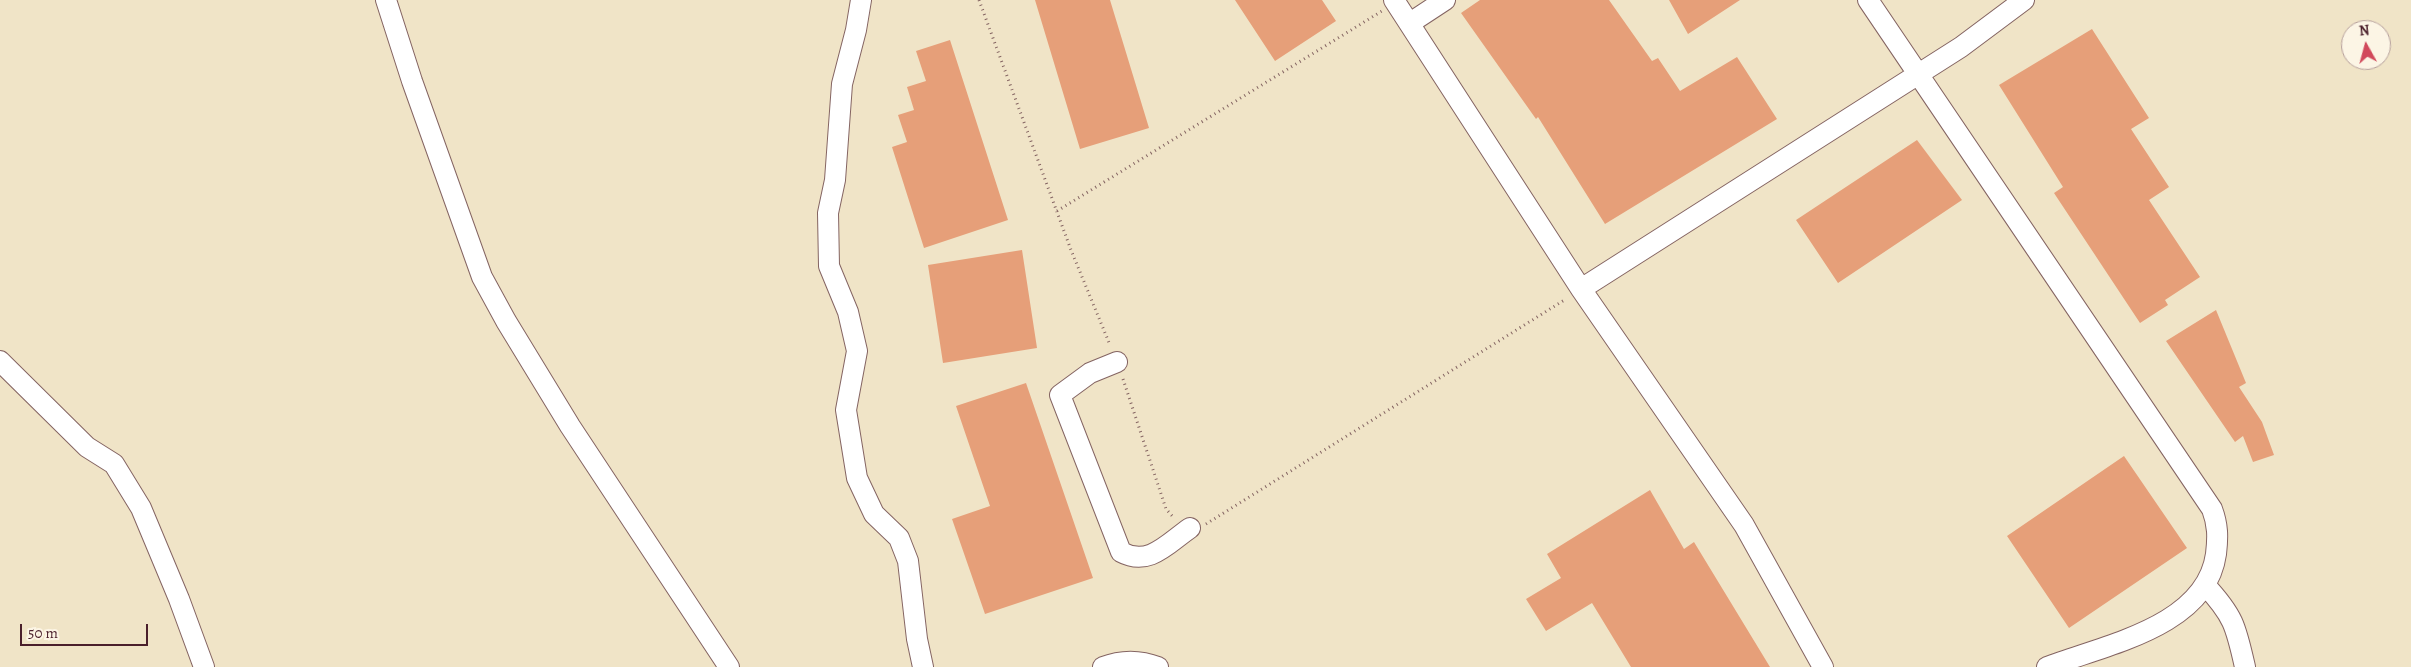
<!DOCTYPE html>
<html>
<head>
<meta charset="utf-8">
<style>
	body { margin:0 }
	#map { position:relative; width:2411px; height:667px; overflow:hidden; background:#f0e4c7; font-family:Alegreya,serif }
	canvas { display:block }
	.north { position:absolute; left:2341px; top:20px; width:50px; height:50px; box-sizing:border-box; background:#fcf5e5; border:1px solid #b59f9b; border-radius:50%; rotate:353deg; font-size:14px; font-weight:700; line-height:20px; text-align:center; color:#4a1f2b }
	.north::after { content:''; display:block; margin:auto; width:18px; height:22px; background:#d1495b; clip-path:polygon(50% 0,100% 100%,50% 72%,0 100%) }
	.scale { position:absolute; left:20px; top:624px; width:128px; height:22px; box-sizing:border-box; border:2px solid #4a1f2b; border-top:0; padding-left:6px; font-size:15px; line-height:18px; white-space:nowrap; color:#4a1f2b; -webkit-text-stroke:4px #fcf5e5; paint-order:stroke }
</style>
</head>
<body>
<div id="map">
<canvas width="2411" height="667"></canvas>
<div class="north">N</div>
<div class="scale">50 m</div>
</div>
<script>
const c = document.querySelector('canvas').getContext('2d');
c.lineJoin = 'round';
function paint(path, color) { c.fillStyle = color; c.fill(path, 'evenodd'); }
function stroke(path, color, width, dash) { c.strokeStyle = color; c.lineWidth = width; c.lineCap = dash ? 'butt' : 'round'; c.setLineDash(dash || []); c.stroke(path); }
const building = new Path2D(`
	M1035,0H1110L1149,128L1080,149Z
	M1235,0H1322L1336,21L1275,61Z
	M1480,0H1609L1652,61L1658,58L1680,91L1737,57L1777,119L1605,224L1538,117L1536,119L1461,13Z
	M1669,0H1740L1688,34Z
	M2092,29L2149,118L2131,129L2169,187L2149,200L2200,277L2165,300L2168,305L2140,323L2054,193L2063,187L1999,85Z
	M950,40L1008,220L924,248L892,147L907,142L898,115L914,110L907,87L926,81L916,51Z
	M1917,140L1962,200L1838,283L1796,220Z
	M1022,250L1037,348L943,363L928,265Z
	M2216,310L2246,383L2239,387L2262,422L2274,455L2253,462L2243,436L2235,442L2166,341Z
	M1026,383L1093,578L985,614L952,519L990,506L956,406Z
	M2124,456L2187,548L2069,628L2007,536Z
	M1650,490L1684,549L1694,542L1770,667H1631L1592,603L1546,631L1526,599L1561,578L1547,554Z`);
const path = new Path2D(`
	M979,0L1071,250L1110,345
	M1057,211L1382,11
	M1123,379L1166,509L1174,518
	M1206,524L1566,299`);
const minor = new Path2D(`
	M386,0L412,81L482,277L506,321L570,426L729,667
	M861,0L856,30L842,84L835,180L828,213L829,266L848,312L857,351L846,410L857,478L874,514L899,538L908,561L917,639L923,667
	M1394,0L1581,289L1744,525L1823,667
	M1868,0L2212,509C2218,525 2218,537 2216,554C2206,627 2104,645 2047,667
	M1410,23L1445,0
	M1581,289L1961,47L2024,0
	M0,361L87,447L114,464L141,508L179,599L204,667
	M1117,362L1090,373L1060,395L1121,552C1149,567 1167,544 1190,528
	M2205,585C2234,616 2236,627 2245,667
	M1103,667C1121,660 1140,660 1158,667`);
paint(building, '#e69f79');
stroke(minor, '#846462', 22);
stroke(path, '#846462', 3, [1, 4]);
stroke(minor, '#fff', 20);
</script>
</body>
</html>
